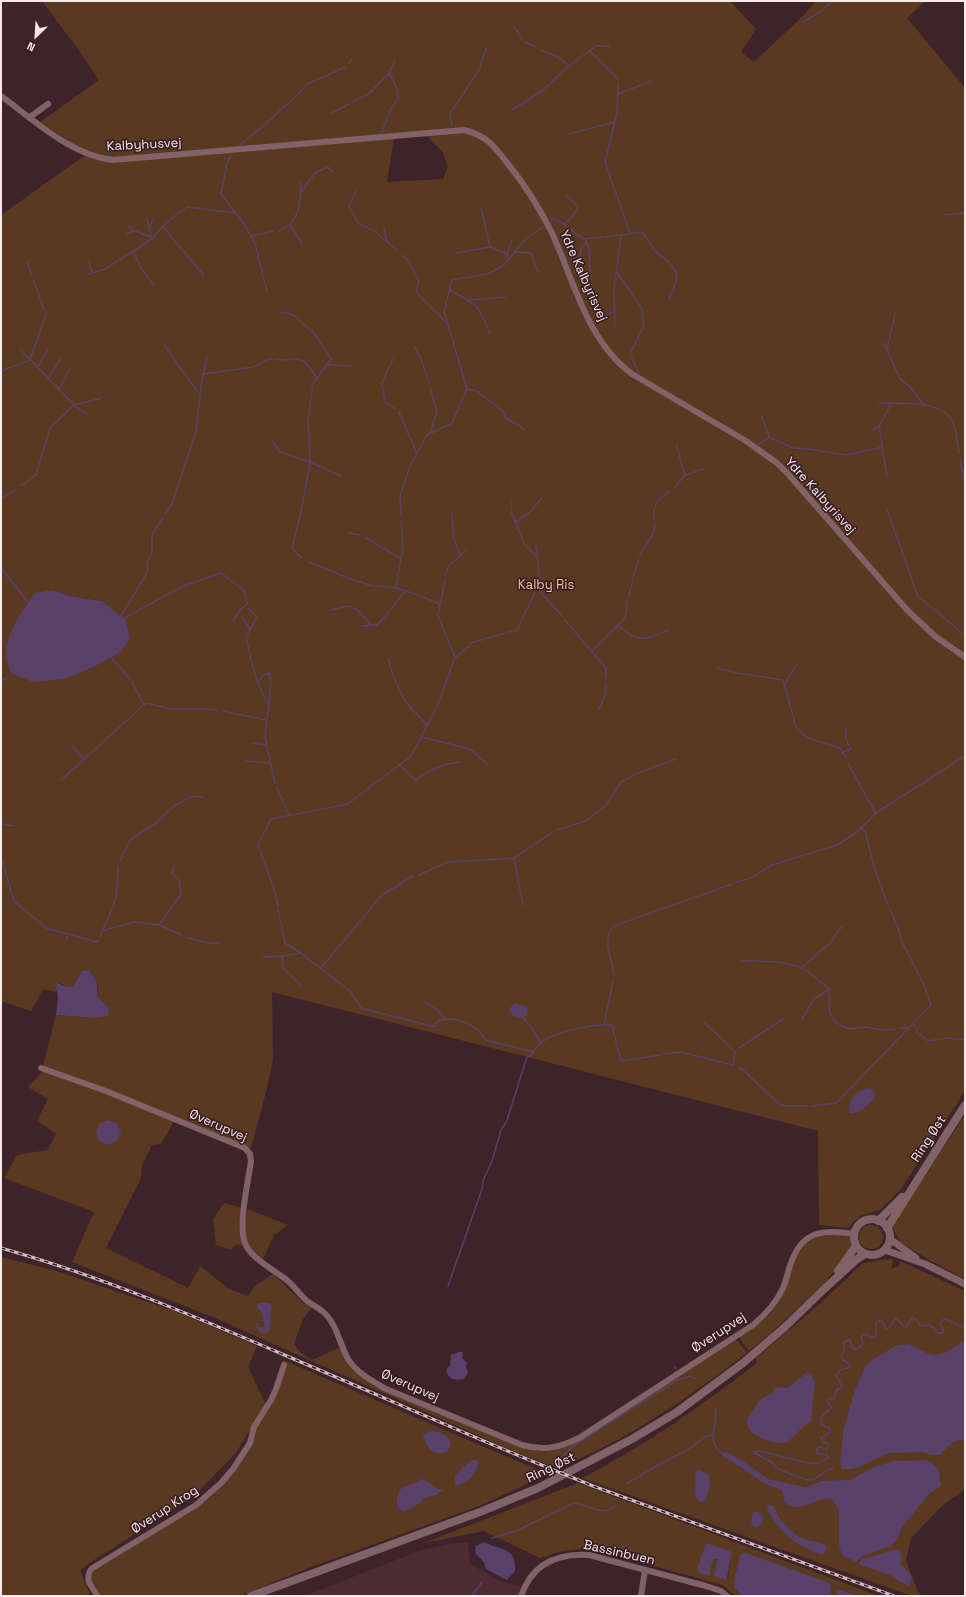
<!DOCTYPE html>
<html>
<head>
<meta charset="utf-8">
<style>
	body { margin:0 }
	#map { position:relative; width:966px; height:1597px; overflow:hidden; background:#3e242a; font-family:"Space Grotesk",sans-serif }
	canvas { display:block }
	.frame { position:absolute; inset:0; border:2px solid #fae8eb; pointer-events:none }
	.north { position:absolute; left:16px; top:16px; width:40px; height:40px; -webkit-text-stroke:3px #331b21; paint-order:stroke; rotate:205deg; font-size:11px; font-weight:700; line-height:16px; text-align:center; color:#fae8eb }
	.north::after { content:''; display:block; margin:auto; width:14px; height:18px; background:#fae8eb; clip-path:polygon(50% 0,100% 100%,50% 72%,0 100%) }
</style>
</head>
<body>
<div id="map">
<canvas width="966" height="1597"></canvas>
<div class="frame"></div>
<div class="north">N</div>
</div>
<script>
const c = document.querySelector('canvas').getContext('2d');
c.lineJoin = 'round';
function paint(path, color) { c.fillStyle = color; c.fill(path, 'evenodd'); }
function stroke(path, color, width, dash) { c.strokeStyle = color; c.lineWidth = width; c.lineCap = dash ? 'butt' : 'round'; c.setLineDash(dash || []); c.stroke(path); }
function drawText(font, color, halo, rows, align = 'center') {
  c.font = font + ' "Space Grotesk",sans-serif'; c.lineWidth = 3; c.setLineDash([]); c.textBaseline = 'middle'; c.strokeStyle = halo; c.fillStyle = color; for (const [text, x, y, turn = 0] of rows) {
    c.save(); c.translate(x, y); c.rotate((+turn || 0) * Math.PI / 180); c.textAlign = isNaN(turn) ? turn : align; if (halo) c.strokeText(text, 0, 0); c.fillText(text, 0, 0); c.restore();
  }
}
const built = new Path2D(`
	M457,1543H468L470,1564L502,1582L529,1588L525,1596H305L421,1550Z`);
const green = new Path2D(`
	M42,1H730L756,29L741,52L754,62L803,16L816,1H926L907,18L965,88V1091L901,1189L881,1209L860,1216L848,1228L819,1225L818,1131L272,992L273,1060L266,1092L251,1148L43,1067L56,1015L94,1018L109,1008L97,996L99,988L93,975L78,976L72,987L69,988L58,982L56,987V992L43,989L31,1011L1,1001V215L84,156L85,151L40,122L99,80L81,53ZM426,135L442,151L448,166L443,179L387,182L394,137ZM53,590L69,596L102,601L121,652L94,667L65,679ZM854,1096L875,1099L865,1108L855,1114L849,1104Z
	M43,1071L107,1093L174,1121L161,1144L152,1145L142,1165L141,1178L106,1248L188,1288L200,1266L229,1289L248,1296L256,1285L273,1274L303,1303L312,1307L303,1319L294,1344L300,1352L312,1360L339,1348L349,1364L371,1383L522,1448L545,1452L569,1446L736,1339L747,1353C686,1399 628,1440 557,1468L513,1451L213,1317L72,1262L94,1212L4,1178L17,1155L48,1150L56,1134L37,1121L48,1099L28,1087Z
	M965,1114V1279L929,1260L900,1242L892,1226C915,1188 942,1153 965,1114Z
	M224,1203L242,1208L241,1238L242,1246L238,1244L234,1246L231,1250L216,1245L213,1219Z
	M247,1209L288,1225L274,1235L263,1259C241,1242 245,1234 247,1209Z
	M859 1237a12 12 0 1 1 24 0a12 12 0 1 1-24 0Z
	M824,1234L847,1235L851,1239L852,1246L845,1259L822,1285L771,1333L749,1351L739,1337C753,1328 769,1318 778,1303C795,1278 790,1243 824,1234Z
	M1,1257L53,1270L180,1313L257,1346L248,1367L266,1405L235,1454L193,1497L88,1564L80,1571L90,1593L87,1596H1Z
	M887,1259H892L893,1263L891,1268L899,1267L900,1261L965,1291V1489L942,1506L911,1538L906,1560L918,1592L922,1596H912L582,1478C644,1446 702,1406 757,1363L756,1358L821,1303L863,1263Z
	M283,1360L505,1456L547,1473L529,1483L479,1506L311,1567L240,1596H103L90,1579L91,1575L94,1571L189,1512L209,1498L222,1485L272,1401Z
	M578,1483L879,1596H860L838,1589L837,1596H830L831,1585L735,1589L742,1596H735L723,1585L588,1548L562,1551L540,1558L484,1531L424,1543ZM732,1552L728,1578L718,1560L713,1558Z`);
const water = new Path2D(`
	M53,590L69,596L102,601L125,620L130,638L121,652L94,667L65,679L33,682L11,673C10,669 8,665 7,661C2,639 22,611 35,593Z
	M82,971H89C96,978 99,986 97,996L109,1008L108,1016L94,1018L56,1015L58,998L56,987L57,982L63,986L72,987Z
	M515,1003L527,1007L528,1015L520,1018L512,1015L509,1009Z
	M869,1088C874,1089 876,1094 875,1099C868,1104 860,1116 850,1113C846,1100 857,1090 869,1088Z
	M109,1120L117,1124L121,1133L117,1141L108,1145L99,1141L96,1132L100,1123Z
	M260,1303H268L272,1306L269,1330L268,1332L262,1334L256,1327L257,1323H259L258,1326L263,1328L265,1326L261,1311L257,1308V1304Z
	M963,1342L965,1343V1443L962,1440C952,1440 946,1448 940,1455H931L924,1452L888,1453L859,1467L851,1469H842L840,1463L844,1427L855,1390L865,1367L871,1361L895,1346L909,1344L929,1354L936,1355L944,1353Z
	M459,1352H463L462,1358L467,1363L466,1367L468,1373L464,1379C455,1381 448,1379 446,1370L450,1365L451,1355Z
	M807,1372L811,1373L815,1382L811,1422L805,1425L787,1443C774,1444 741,1436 748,1417C750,1414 752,1411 754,1409C758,1401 764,1396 773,1393L774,1387L788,1388Z
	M432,1431C440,1431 448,1436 451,1443L448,1451C434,1458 426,1448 423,1435L427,1432Z
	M725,1451L744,1462L768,1479L806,1487L822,1481L850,1480L874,1467L894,1461L926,1460L933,1464L939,1470L941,1486L930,1493L902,1527L897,1539L891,1546L862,1556L856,1562L842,1555L839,1545V1509L831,1498C813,1498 800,1515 784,1502C784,1498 784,1493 781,1490C776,1487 769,1486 764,1483C749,1474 737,1463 722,1456Z
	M471,1460H477L479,1463C472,1478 470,1481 455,1486V1475Z
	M698,1469L709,1475C711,1483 709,1493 705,1501L701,1502C689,1493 698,1486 695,1474Z
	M421,1479L425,1480L438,1489L445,1490L439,1492L437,1495L424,1498C420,1504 411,1509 404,1511L397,1507C396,1481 407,1490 421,1479Z
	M768,1505H772C776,1509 776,1511 778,1516C781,1521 795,1535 801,1538C809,1542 822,1541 827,1546L825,1553L822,1555C794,1543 782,1536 767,1509Z
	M754,1511L758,1512L764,1519L761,1524L757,1527L753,1526L751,1524L753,1513Z
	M484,1542C500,1551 517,1546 515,1571L507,1580L486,1569L484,1562L475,1553L476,1546Z
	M706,1543L732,1552L727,1578L725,1580L714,1576L718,1559H713L709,1576L699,1573L697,1570Z
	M897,1549L900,1551L902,1559L900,1563L911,1575V1581L908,1586L890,1575L859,1564L861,1560Z
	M746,1553L827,1582L831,1585L830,1596H742L735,1589L734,1582L740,1556L742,1554Z
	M837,1589L860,1596H837Z`);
const stream = new Path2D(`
	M803,22L820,12L832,1
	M514,26L522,39
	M525,42L536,47
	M541,50L558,57L569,66L596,46H610
	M590,51L618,79
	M349,63L352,59
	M618,84L617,113L605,162L630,233
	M618,94L652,81
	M352,102L370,93L389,73
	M512,110L543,90L569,66
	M332,113L349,104
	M452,126L450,114L479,70L486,48
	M381,134L390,111L398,98L396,86L389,73L395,60
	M569,134L615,122
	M240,145L269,121L297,95L307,84L346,67
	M231,155L227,164L221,194L244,224L255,243L267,292
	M356,191L349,206L358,223L376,232L396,250
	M301,192L316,172L328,167L333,172
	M481,208L490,247
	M944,215L965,213
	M147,219L151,237
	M551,220L554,218C565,225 574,231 583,239L603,237
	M564,224L572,217L578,208L577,205L566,195
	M290,225L302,243
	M129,226L133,230L151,237
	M163,227L204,275
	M149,228L153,220
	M384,228L387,242
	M279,231C300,222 301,202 301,182
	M126,234L134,231
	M252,236L274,231
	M606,237L642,232C647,239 651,246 656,252C658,255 661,256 664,258C681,271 679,281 669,298
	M586,240L589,249L590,275
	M133,251L141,268L154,285
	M515,252L531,253L538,272
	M456,253L490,247L508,255
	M402,255L408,260L419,282L416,290L417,293L447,323
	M30,260L27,262L32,276
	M89,262L92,273
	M508,262V251L512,240
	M580,266L581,247L587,243
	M616,271L642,309L644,325L630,354L639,374
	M88,274L105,269L152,239L167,222L187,207L235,213
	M34,281L44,310
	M450,290C476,304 479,305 490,334
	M469,300L505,297
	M279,312L292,314L314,333L331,359L313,384L308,421L310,462L302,507L292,549L302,558
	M602,317L615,311
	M615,327L614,287L621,235
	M884,343L900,379L910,387L923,404
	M164,345L199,394
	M414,346L421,359L429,382
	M20,349L74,405L89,416
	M887,349L895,314
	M275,359C285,362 298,355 306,363C310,367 313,373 317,378
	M393,359L382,383L385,402L395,409
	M328,365L352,366
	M38,367L48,349
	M1,371L30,360L46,314
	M203,374L254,367L268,359H272
	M48,379L61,358
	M59,389L70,369
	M467,389L477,391L505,413V418L520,426L524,430
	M879,403C902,404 941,399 953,422C957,431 957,444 959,453
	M399,412L416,452
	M762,416L769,437
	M873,430L879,426
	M430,433L437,411L430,387
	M273,442L280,452L310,462L341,476
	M676,444L685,475
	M758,445L769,437L793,448L809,449L846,455L883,447
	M960,460L965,485
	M887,477L879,426L891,404
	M21,486L36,475L50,428L74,405L102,398
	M674,488L685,475L704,469
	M1,499L16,489
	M512,502L511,512L525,545L536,556
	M887,509L918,597L940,614L965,636
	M166,513L172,503L196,431L202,379L207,357
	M452,514L453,536L460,555
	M401,515L400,496L410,466L427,435L452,423L467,389L444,311L452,280L488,274L504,265L526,239L544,226
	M654,518C653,503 659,499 670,491
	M515,522L529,513L542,498
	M349,533L359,535
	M366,538L400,558
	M640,555L653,534L655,523
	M309,562L343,576L372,586
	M1,568L29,603
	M446,574L448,567L467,549
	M445,580L438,615L455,658
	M375,586C397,585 420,596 440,604
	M396,588L403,546L401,521
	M537,588L562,616
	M629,596L638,559
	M248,608L257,617L246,637C251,658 256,688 269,704L265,737L275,783
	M330,610L348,606L357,610L371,625
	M120,617L148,572L147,564L152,552V535L163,517
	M242,617L250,629
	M123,619L181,587L221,573L244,590L247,604L240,610L233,621
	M565,620L606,668V678
	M617,625C640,644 643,640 669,630
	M362,626L379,624
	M376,627L405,592
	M508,632L517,630L540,582L536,545
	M471,643L505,633
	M592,651L625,618L628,600
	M110,656L130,679
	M388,659C392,674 397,688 406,702C412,710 421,717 427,725
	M717,668L737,673L783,680L796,727L808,738L840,748L846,758
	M1,681L7,678
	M132,682L144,705
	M258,682L262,676L269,673L271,684L269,704
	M785,684L796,665
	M599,709L605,696L606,685
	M223,711L266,720
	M422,737L470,749L488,765
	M252,743L266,745
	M72,746L84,759
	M843,752L851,749L846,739V728
	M246,761L270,763
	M848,763L868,800L876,813
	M399,765L415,780C431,770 441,764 460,762
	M61,780L146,703L171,709H210L217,710
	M277,788L289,815
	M1,824L14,826
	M862,828L865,831L875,870L888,905
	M557,830L586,821L605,806L621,782L640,772L676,759
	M514,858L523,905
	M2,860L14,901L46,928L68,934
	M120,861L130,840L156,823L174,806L192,796L202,797
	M419,875L448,862L514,858L553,832
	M736,882L751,878L772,865L837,845L857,832L876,813L965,756
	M278,906L274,889L258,845L271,819L348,804L411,756L437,707L455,658L469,646
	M278,910L285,943L301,953L351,992L361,1008L431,1026H435L438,1021C456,1015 476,1024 486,1040L533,1052
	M159,925L181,894L179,879L172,874L173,867
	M102,931L134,922L159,925L182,935
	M100,936L116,899L118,867
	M186,937L208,943H219
	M66,940L68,934L97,942L98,940
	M282,956L284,969L294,978L302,987
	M263,957L282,956L301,953
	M740,961C758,961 779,960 796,966C809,970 819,981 829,989V1009L831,1016
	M321,968L382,895L413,876
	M801,968L831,942L842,926
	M614,975C612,959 601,939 614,926L732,884
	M424,1001L438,1011L445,1019
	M522,1017L532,1028L541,1043
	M802,1019L814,999L828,990
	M833,1019L835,1022L849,1029L866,1027L882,1030L896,1029
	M913,1023L917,1028L916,1032L928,1041L948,1038L965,1040
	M604,1024L613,981
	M901,1028H907
	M739,1048L783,1019
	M664,1054L681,1052L733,1065L735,1052L704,1022
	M739,1068L743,1070L779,1104L785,1106H807
	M812,1106L836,1103L931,1005L923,983L902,942L899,930L890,910
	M448,1286L482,1189L483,1181L492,1161L501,1130L507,1120L527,1057L531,1056C534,1049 541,1042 548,1038C561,1031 597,1023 612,1025L621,1061L661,1055
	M675,1367L676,1369
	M715,1408C720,1425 703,1440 723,1454
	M563,1456L573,1446L677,1380L690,1376L695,1378
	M833,1468L828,1470L813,1480H807L778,1469L773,1463L753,1452L759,1451L807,1463H819L828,1458L827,1455L817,1453V1449L819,1447L826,1450L829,1445L827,1443L823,1442L821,1438L831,1432L829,1427L821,1425C819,1412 828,1415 831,1407L827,1401L828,1399L835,1398L837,1389L842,1388V1386L836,1376C838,1369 843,1369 848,1368L850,1367L849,1363L843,1360L841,1357L844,1351V1344L845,1341L850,1340L852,1348L855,1349L859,1348L863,1343L861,1338L863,1335L867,1334L871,1337H875C878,1331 874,1327 876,1322L880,1320L882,1321L886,1329L892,1325L893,1321L896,1318L905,1327L907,1326L912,1318H914L917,1320L920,1326L928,1325L934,1328L937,1333H942L944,1331L940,1325L941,1321L945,1319L962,1327L965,1322
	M626,1484L660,1464L689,1449L706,1436L713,1435
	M492,1538L516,1531L574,1503C590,1505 602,1518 616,1505
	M472,1596L482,1582`);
const minor = new Path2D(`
	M1,96C34,120 72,156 113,160L464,130C486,135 495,147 508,164C525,185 540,209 552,233C574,281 587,341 632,374L746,441L777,463L789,475L908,611L936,637L965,657
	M30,117L48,104
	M41,1068L106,1091L245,1148L250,1154L251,1161C248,1182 238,1225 245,1243C250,1258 276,1271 288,1281C295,1287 300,1295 307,1301C312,1305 318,1307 322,1311C337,1323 339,1343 348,1359C357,1373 372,1381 386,1389L522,1445C543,1451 559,1448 579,1438L753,1325C765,1315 775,1305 782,1290C787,1280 788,1269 793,1258C805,1229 827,1230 854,1234
	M98,1596C92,1587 84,1580 91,1569L196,1505L221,1483L233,1469L250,1443L254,1427L271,1400L276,1389L284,1365
	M521,1596C532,1564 557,1553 589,1555L706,1586L721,1591L727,1596
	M641,1596L645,1570`);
const tertiary = new Path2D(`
	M890,1239L916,1258
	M885,1250L925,1264L965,1284`);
const secondary = new Path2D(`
	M854 1237a18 18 0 1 1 36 0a18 18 0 1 1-36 0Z
	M878,1221L902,1197
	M887,1228L965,1105
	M838,1271L856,1246
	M251,1596L480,1512L538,1488L632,1439L677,1412L743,1363L785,1327L822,1291L857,1259L865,1254`);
const rail = new Path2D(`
	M1,1248C100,1276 194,1316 289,1357C374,1393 458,1431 544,1466L593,1486L894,1596`);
const streetNames = [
	["Kalbyhusvej",144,145,-3],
	["Ydre Kalbyrisvej",583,276,66],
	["Ydre Kalbyrisvej",820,496,48],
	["Øverupvej",218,1126,24],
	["Ring Øst",929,1139,-57],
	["Øverupvej",719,1333,-33],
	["Øverupvej",410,1386,24],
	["Ring Øst",551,1468,-26],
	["Øverup Krog",165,1510,-33],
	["Bassinbuen",619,1553,13]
];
const parkNames = [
	["Kalby Ris",546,585]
];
paint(built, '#4d2c33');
paint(green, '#593a21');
paint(water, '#5a4169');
stroke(stream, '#5a4169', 1.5);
stroke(minor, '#806268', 6);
stroke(tertiary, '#806268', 7);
stroke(secondary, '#806268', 8);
stroke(rail, '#d1bdc1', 3);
stroke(rail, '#331b21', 1.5, [4.5]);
drawText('13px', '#fae8eb', '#331b21', streetNames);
drawText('13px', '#f6c099', '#331b21', parkNames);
</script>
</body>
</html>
